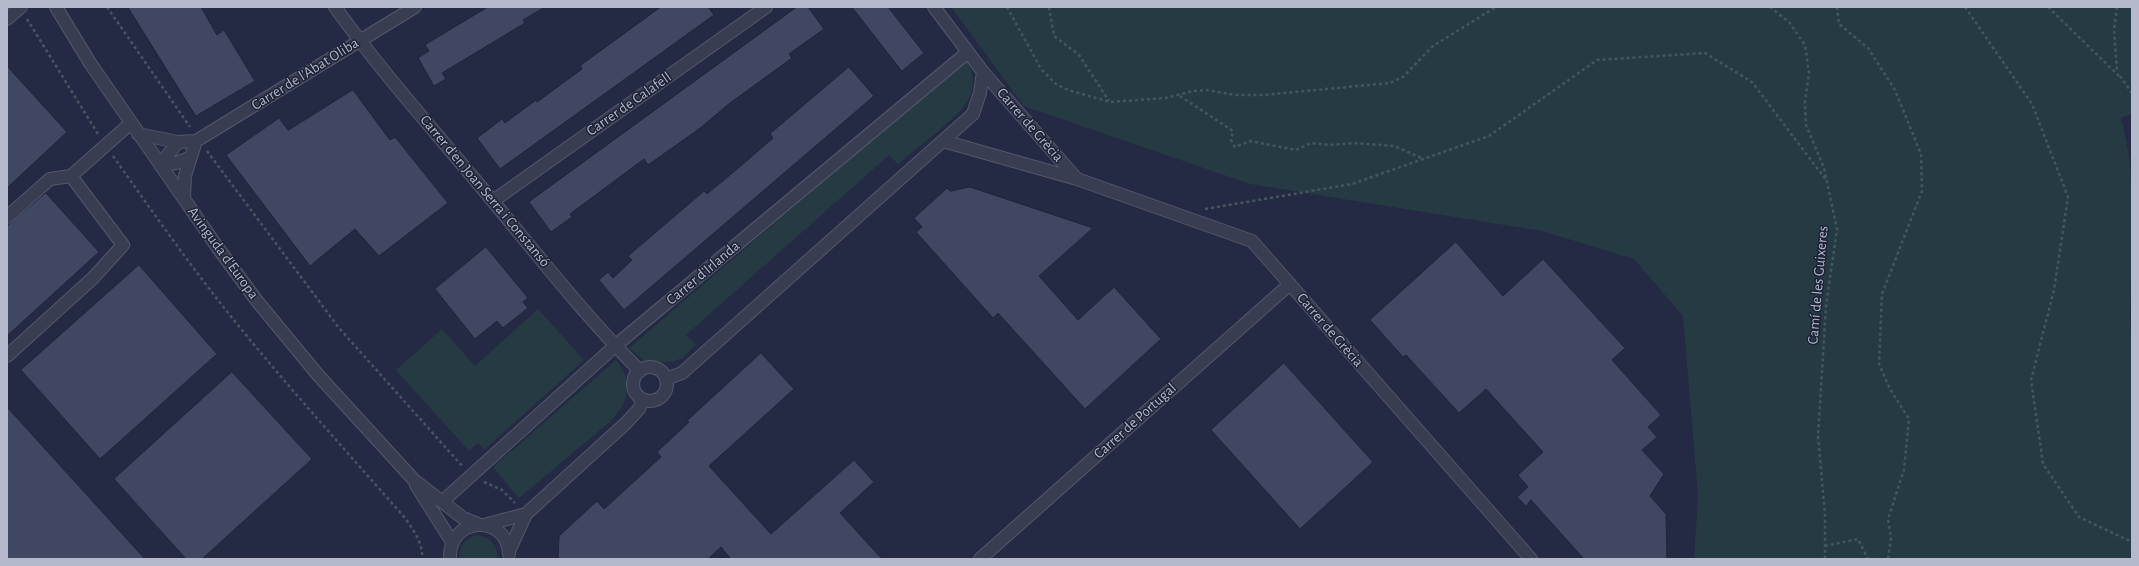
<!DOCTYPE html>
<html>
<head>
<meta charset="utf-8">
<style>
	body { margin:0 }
	#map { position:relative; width:2139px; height:566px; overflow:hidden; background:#242a43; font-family:"Alegreya Sans",sans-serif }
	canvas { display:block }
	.frame { position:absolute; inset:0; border:8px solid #b5b9cc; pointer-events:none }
</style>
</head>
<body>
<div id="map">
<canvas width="2139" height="566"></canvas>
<div class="frame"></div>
</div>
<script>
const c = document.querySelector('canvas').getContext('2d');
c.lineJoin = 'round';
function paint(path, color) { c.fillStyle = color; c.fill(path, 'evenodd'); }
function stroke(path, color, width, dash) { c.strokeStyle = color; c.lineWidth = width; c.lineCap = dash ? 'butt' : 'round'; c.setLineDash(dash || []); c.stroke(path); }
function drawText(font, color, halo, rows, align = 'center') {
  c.font = font + ' "Alegreya Sans",sans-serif'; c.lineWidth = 3; c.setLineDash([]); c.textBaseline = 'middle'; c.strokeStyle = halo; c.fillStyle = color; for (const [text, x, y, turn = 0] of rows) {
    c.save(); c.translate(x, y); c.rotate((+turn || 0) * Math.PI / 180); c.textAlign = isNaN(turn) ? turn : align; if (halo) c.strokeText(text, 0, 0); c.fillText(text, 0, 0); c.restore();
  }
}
const green = new Path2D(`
	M951,7H2132V114L2121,118C2139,183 2131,253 2130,321L2132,340V559H1694L1698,495L1683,316L1634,259L1542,231L1250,184L1024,106Z
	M965,60C974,70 975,87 969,98C960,117 915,149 898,164L889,155L686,335L696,344L683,358L671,362L645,361L629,348Z
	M538,309L584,360L484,450L478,443L469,451L396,370L442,329L475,366Z
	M616,360C634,383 630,399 612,420L519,498L493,467Z
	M478,535C490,537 499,546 497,559H460C458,546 466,538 478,535Z`);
const building = new Path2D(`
	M128,7H201L217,35L224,30L255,81L196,116Z
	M488,7H545L523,20L525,23L442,73L446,79L434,86L418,58L429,51L425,45Z
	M661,7H708L714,15L500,169L477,138L502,119L505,123L536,100L537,102L582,69L580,66Z
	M797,7H808L824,29L789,54L792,58L730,103L699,129L648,165L644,159L570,214L572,217L551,232L529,202Z
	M852,7H888L924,53L902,71Z
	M7,66L67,132L7,188Z
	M849,67L874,96L624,310L599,280L608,272L613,278L632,260L628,256L704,191L707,194L736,170L773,138L770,134Z
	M353,90L390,140L395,137L448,203L379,256L355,229L310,266L226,155L279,118L288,130Z
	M970,187L1093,228L1039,276L1078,320L1114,287L1161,339L1085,409L998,313L993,318L916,232L922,227L914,218L947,188L950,191Z
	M46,193L99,252L7,336V226Z
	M1456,242L1503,296L1543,259L1625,348L1612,360L1661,415L1648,427L1657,437L1642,450L1664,474L1650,496L1666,514L1667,559H1584L1531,500L1526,506L1517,497L1528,487L1518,475L1543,452L1486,389L1459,413L1406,355L1403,357L1370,320Z
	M486,247L528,298L523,302L528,308L503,328L497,321L475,339L435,289Z
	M139,265L217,354L100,459L21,370Z
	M761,353L794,389L709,466L771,534L854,460L874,482L840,513L882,559H731L721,547L708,559H558L559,536L597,501L604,509L661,457L657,452L689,422L687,421Z
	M1284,363L1373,462L1300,529L1211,430Z
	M232,372L312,459L202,559H186L114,479Z
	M7,407L145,559H7Z`);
const path = new Path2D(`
	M107,7L190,127
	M1007,7L1041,69L1056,84L1068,90L1110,102L1166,98L1193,91L1207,90L1235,95H1263L1390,83L1403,77L1433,46L1496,7
	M1049,7L1054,36L1079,55L1109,101
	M1770,7L1789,22L1805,45L1809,73L1805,101L1806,125L1824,168L1837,229L1826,306L1818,436L1825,515V559
	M1837,7L1839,24L1868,48L1895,90L1921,154L1922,191L1882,294L1879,364L1890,389L1909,419L1904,470L1888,519L1891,538L1888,559
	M1965,7L2032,104L2068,197L2054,290L2031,380L2043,464L2079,517L2132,542
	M2048,7L2120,77
	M2117,7L2114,29L2117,72
	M27,19L98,134
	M2120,76L2132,93
	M1180,96L1233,131L1231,140L1235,147L1250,141L1296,150L1311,143L1329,145L1353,143L1394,146L1424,159
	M207,151L339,328L463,467
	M113,156C152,211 191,267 233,319C288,387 347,452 405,518C414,531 423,543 422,559
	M1205,209L1352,184L1489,136L1597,60L1705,53L1752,82L1826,180
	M484,482L502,490L515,503
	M1825,546L1858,539L1868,559`);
const minor = new Path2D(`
	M56,7L90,63L218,248L257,301L318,375L414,480L463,518L478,524
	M335,7C380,70 432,128 482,188C533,249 583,314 640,371
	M934,7L983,72L1077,179L1252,241L1531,559
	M7,19L21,7
	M138,134L178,142L196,141L415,7
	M943,141L1077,179
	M160,165L176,163L189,158
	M160,165L178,142
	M184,198L185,176L196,141
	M493,201L766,7
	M7,217L50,179L71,176
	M7,356L93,278L123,245L71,176L131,123
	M633 384a17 17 0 1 1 34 0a17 17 0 1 1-34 0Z
	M666,379L682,373L973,114L980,93L983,72
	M416,485L452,542
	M443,501L615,346L968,52
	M484,525L526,514
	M509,551L526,514L625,424L639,409L643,399
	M450,559C448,516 507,513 509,554
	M980,559L1290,284`);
const streetNames = [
	["Carrer de l'Abat Oliba",305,74,-32],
	["Carrer de Calafell",629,104,-35],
	["Carrer de Grècia",1030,125,49],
	["Carrer d'en Joan Serra i Constansó",485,191,50],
	["Avinguda d'Europa",223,253,54],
	["Carrer d'Irlanda",703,273,-40],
	["Camí de les Guixeres",1818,285,-85],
	["Carrer de Grècia",1330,330,49],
	["Carrer de Portugal",1135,421,-42]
];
paint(green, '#263a44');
paint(building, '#404763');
stroke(building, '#1f2439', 1);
stroke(minor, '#53586c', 14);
stroke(path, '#445760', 2.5, [3, 3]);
stroke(minor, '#383d52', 12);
drawText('15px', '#b5b9cc', '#1d2237', streetNames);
</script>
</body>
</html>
